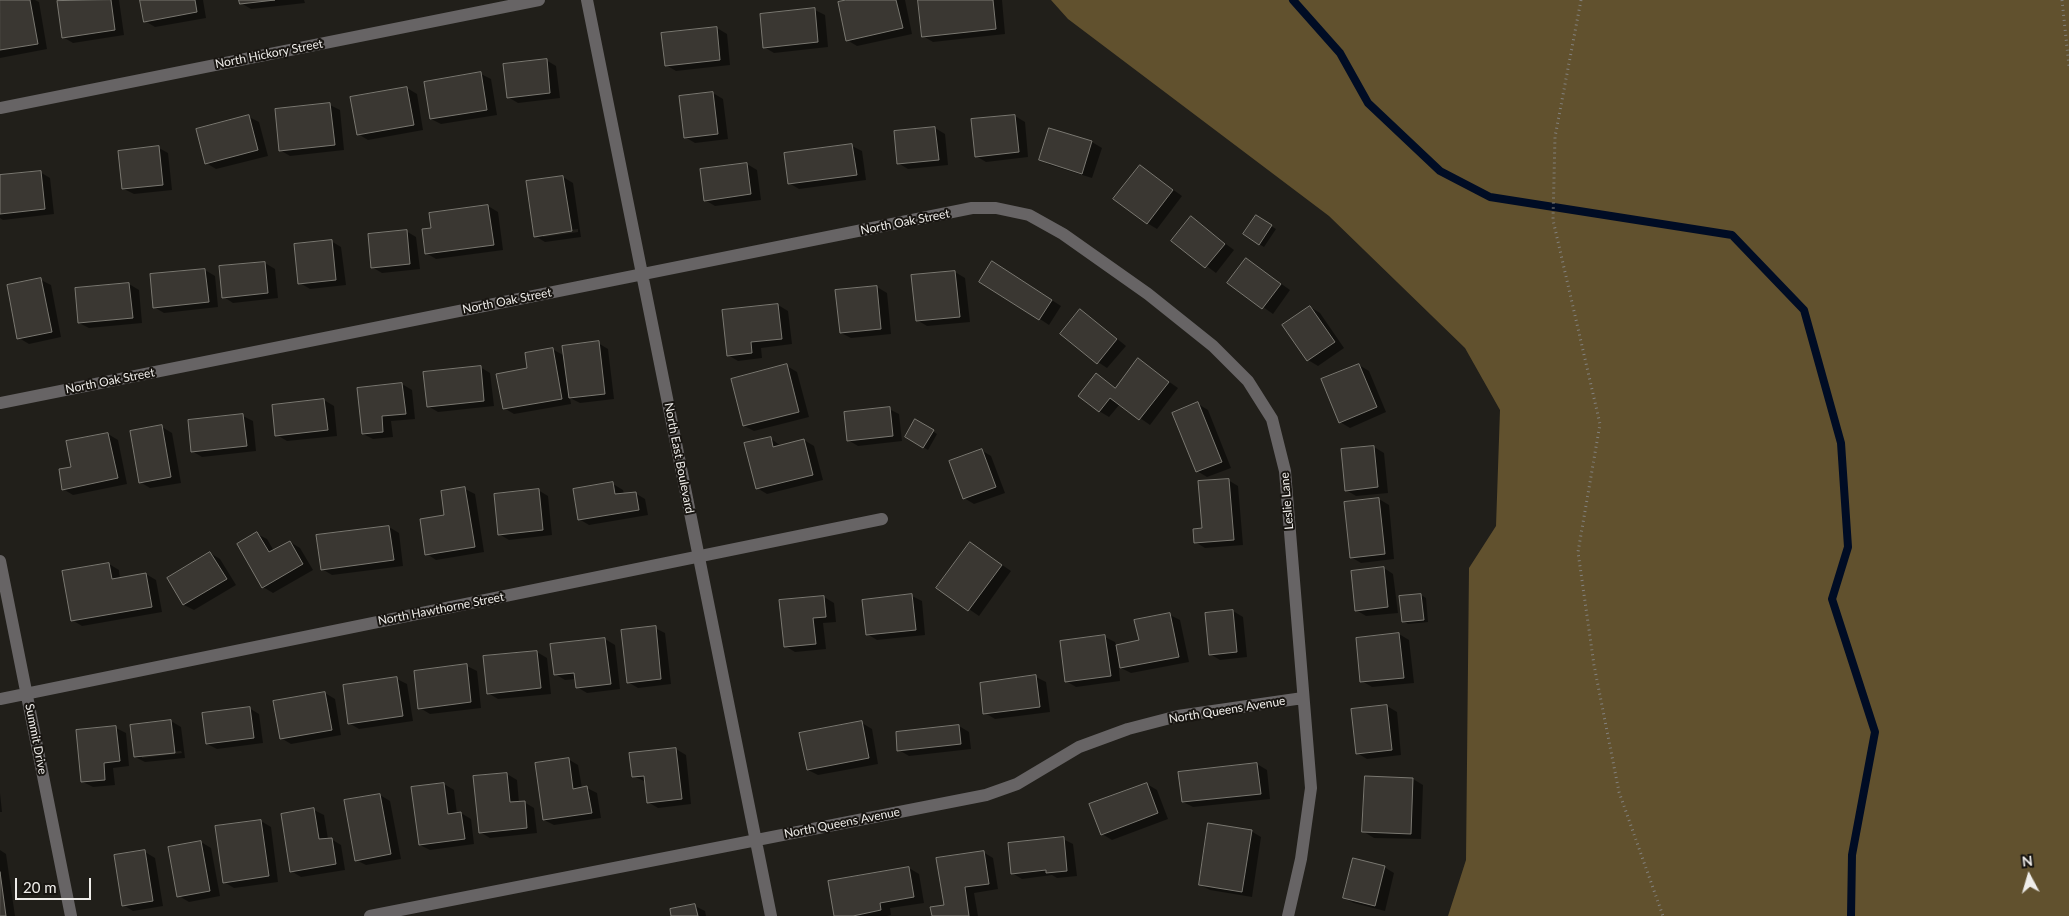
<!DOCTYPE html>
<html>
<head>
<meta charset="utf-8">
<style>
	body { margin:0 }
	#map { position:relative; width:2069px; height:916px; overflow:hidden; background:#211f1a; font-family:Lato,sans-serif }
	canvas { display:block }
	.north { position:absolute; left:2004px; top:851px; width:50px; height:50px; -webkit-text-stroke:4px #181511; paint-order:stroke; rotate:354deg; font-size:14px; font-weight:700; line-height:20px; text-align:center; color:#efedea }
	.north::after { content:''; display:block; margin:auto; width:18px; height:22px; background:#efedea; clip-path:polygon(50% 0,100% 100%,50% 72%,0 100%) }
	.scale { position:absolute; left:15px; top:878px; width:76px; height:22px; box-sizing:border-box; border:2px solid #efedea; border-top:0; padding-left:6px; font-size:15px; line-height:18px; white-space:nowrap; color:#efedea; -webkit-text-stroke:4px #181511; paint-order:stroke }
</style>
</head>
<body>
<div id="map">
<canvas width="2069" height="916"></canvas>
<div class="north">N</div>
<div class="scale">20 m</div>
</div>
<script>
const c = document.querySelector('canvas').getContext('2d');
c.lineJoin = 'round';
function paint(path, color) { c.fillStyle = color; c.fill(path, 'evenodd'); }
function stroke(path, color, width, dash) { c.strokeStyle = color; c.lineWidth = width; c.lineCap = dash ? 'butt' : 'round'; c.setLineDash(dash || []); c.stroke(path); }
function drawText(font, color, halo, rows, align = 'center') {
  c.font = font + ' Lato,sans-serif'; c.lineWidth = 4; c.setLineDash([]); c.textBaseline = 'middle'; c.strokeStyle = halo; c.fillStyle = color; for (const [text, x, y, turn = 0] of rows) {
    c.save(); c.translate(x, y); c.rotate((+turn || 0) * Math.PI / 180); c.textAlign = isNaN(turn) ? turn : align; if (halo) c.strokeText(text, 0, 0); c.fillText(text, 0, 0); c.restore();
  }
}
const forest = new Path2D(`
	M1051,0H2069V916H1448L1466,860L1469,568L1496,526L1500,410L1465,348L1329,216L1068,19Z`);
const shadow = new Path2D(`
	M10,0H35L39,2L47,49L0,58V2Z
	M69,0H119L124,35L73,43L63,37L58,2Z
	M141,0H203L206,18L155,27L145,21Z
	M241,0H304L305,3L251,9L241,3Z
	M852,0H905L912,34L857,46L847,40Z
	M919,0H1002L1005,34L933,42L923,36Z
	M815,10L825,15L828,47L774,53L764,47Z
	M717,28L727,34L730,65L676,71L666,65Z
	M546,60L556,66L560,98L518,103L508,97Z
	M481,74L491,79L497,115L441,124L431,119Z
	M407,88L417,94L423,130L368,140L358,134Z
	M713,93L723,99L728,139L695,143L685,137Z
	M330,105L340,110L344,150L290,156L280,150Z
	M1015,116L1025,122L1028,157L986,162L976,156Z
	M249,117L259,122L268,156L216,169L206,163Z
	M935,128L945,134L948,165L908,169L898,163Z
	M1050,130L1092,142L1102,148L1092,178L1050,165L1040,160Z
	M852,146L862,151L866,180L799,189L789,183Z
	M159,148L168,153L172,190L134,194L124,189Z
	M747,164L757,170L761,200L715,206L705,200Z
	M1140,166L1182,196L1157,229L1147,223Z
	M40,172L50,178L54,214L3,220L0,218V176Z
	M563,177L573,183L581,237L545,242L535,236L528,182ZM578,229V232L543,237V234Z
	M488,206L498,212L503,250L436,259L426,253Z
	M1256,217L1276,229L1264,247L1259,244Z
	M1191,218L1234,250L1216,273L1173,241Z
	M406,231L416,237L420,269L382,273L372,267Z
	M331,241L341,247L346,285L310,289L300,283Z
	M265,263L275,269L278,298L233,303L224,297Z
	M1256,266L1290,290L1273,314L1229,283Z
	M1003,269L1061,306L1049,325L1040,319Z
	M205,270L215,276L218,307L164,313L154,307L151,276Z
	M955,272L965,278L970,322L927,326L917,320L913,276Z
	M41,280L51,285L61,337L29,344L19,338Z
	M129,284L139,290L142,323L89,328L79,323Z
	M877,287L887,293L891,334L851,338L841,333Z
	M778,305L788,311L792,344L761,348L762,358L738,361L728,355Z
	M1310,307L1320,313L1344,348L1318,366L1308,360Z
	M1081,311L1090,317L1126,346L1107,368L1098,362Z
	M598,343L608,349L614,399L580,403L570,398L571,404L514,414L504,408L529,369L552,349L565,356Z
	M1138,360L1178,388L1150,425L1120,404L1109,417L1099,411L1096,375L1116,388Z
	M1359,365L1369,371L1386,412L1350,428L1340,422Z
	M787,366L797,372L809,417L754,431L744,426L733,380Z
	M480,367L490,373L494,406L438,412L428,406Z
	M402,384L412,390L415,419L391,421L393,437L373,439L363,434L358,389Z
	M324,400L334,406L337,436L287,441L277,435Z
	M1198,404L1208,410L1231,468L1207,477L1197,471Z
	M889,409L899,414L902,441L858,446L848,440Z
	M243,416L253,421L256,451L202,457L192,451Z
	M916,421L937,434L928,450L906,437Z
	M162,427L172,433L181,483L150,488L140,482Z
	M108,434L118,440L127,484L73,495L63,489L72,468Z
	M770,438L781,446L804,440L814,446L823,480L767,494L757,488Z
	M1374,447L1384,453L1388,493L1356,496L1346,490Z
	M981,450L991,456L1005,493L974,504L964,498Z
	M1228,480L1238,486L1243,545L1205,548L1195,542Z
	M613,484L623,490L624,494L635,493L645,499L648,515L589,525L579,519Z
	M465,489L475,494L484,552L436,560L427,554L446,516Z
	M538,490L548,496L552,535L509,540L499,534Z
	M1379,499L1389,505L1394,559L1361,563L1351,557Z
	M389,527L399,533L403,566L332,575L322,569Z
	M257,534L267,539L274,551L290,542L300,548L313,570L273,593L263,587Z
	M970,543L1011,571L979,616L938,588Z
	M210,553L220,559L236,585L194,610L184,605L168,578Z
	M109,564L119,570L120,579L146,574L156,580L162,612L82,626L72,620Z
	M1384,568L1393,574L1398,613L1366,616L1356,610Z
	M1421,595L1426,598L1428,622L1408,624L1403,621Z
	M912,596L922,601L925,635L877,640L867,634Z
	M824,597L834,603L836,622L823,623L826,649L795,652L785,646Z
	M1233,611L1243,617L1247,657L1220,660L1210,654Z
	M1170,615L1180,620L1189,662L1131,673L1121,668L1120,659L1118,660L1120,681L1076,687L1066,681L1105,637L1115,642L1116,646L1140,641Z
	M655,628L665,633L671,684L638,688L628,682Z
	M1399,634L1409,640L1414,683L1372,687L1362,681Z
	M605,639L615,645L620,689L587,693L577,687L576,679L565,680L555,674Z
	M537,652L547,658L551,694L498,699L488,693Z
	M467,666L477,671L481,708L430,714L420,708Z
	M1036,677L1046,682L1050,712L995,719L985,713Z
	M397,679L407,684L413,721L359,729L349,723Z
	M325,693L335,699L341,735L291,744L281,738Z
	M1387,706L1397,712L1401,755L1367,759L1357,753Z
	M249,708L259,714L263,743L217,749L207,744Z
	M171,721L181,727L185,758L145,762L135,757L131,726ZM181,751L182,753L142,758V755Z
	M862,723L872,729L878,764L818,775L808,770Z
	M959,726L969,732L971,749L909,756L899,750L897,733Z
	M116,728L126,733L129,766L113,768L115,785L93,787L83,782Z
	M676,749L686,755L691,804L658,808L648,802L646,782L633,776Z
	M568,759L578,765L582,788H587L597,793L601,818L554,825L544,820Z
	M1257,764L1267,770L1270,799L1193,807L1183,802Z
	M507,774L517,780L519,803L524,802L534,808L537,833L490,838L480,832Z
	M1413,779L1423,785L1421,839L1374,838L1364,832Z
	M444,784L454,790L457,814L461,813L471,819L474,844L430,850L420,845Z
	M1147,784L1157,790L1168,819L1112,840L1102,834Z
	M0,793L2,812H0Z
	M380,795L390,801L401,859L366,865L356,860Z
	M314,810L324,815L328,839H331L341,845L345,870L301,877L291,871Z
	M261,821L271,827L278,882L234,888L224,882Z
	M1251,831L1261,837L1252,897L1210,890L1200,885Z
	M1063,839L1073,844L1077,876L1057,878L1052,875L1022,879L1012,873Z
	M201,842L211,848L220,896L189,902L179,896Z
	M0,850L6,854L15,916H0Z
	M145,852L155,858L163,906L133,911L123,905Z
	M983,852L993,858L998,889L974,893L978,916H933L945,906Z
	M1384,867L1394,873L1385,911L1354,903L1344,898Z
	M909,868L919,874L924,903L890,908L891,915L887,916H835Z
	M695,906L705,911L706,916H673Z`);
const stream = new Path2D(`
	M1293,0L1340,53L1368,103L1440,171L1490,197L1732,235L1804,310L1841,443L1848,547L1832,599L1875,732L1852,855L1851,916`);
const building = new Path2D(`
	M0,0H30L38,44L0,50Z
	M111,0L115,30L62,38L57,1Z
	M140,0H195L197,12L144,22Z
	M239,0H275L240,4Z
	M846,0H896L903,28L846,41L838,2Z
	M918,0H993L996,29L922,37Z
	M815,8L818,42L763,48L760,14Z
	M717,27L720,60L665,66L661,33Z
	M547,59L550,93L507,98L503,64Z
	M481,72L487,110L430,119L424,82Z
	M407,87L414,125L357,135L350,97Z
	M713,92L718,134L684,138L679,96Z
	M330,103L335,145L279,151L275,109Z
	M249,115L258,150L205,164L196,129Z
	M1015,115L1019,152L975,157L971,119Z
	M935,127L939,160L897,164L894,131Z
	M1049,128L1092,141L1082,174L1039,160Z
	M852,144L857,175L788,184L784,153Z
	M159,146L163,185L122,189L118,151Z
	M747,163L751,194L704,201L700,169Z
	M1140,165L1173,190L1147,224L1113,199Z
	M41,171L45,209L0,214V175Z
	M563,176L572,231L534,237L526,181Z
	M488,205L494,245L425,254L422,229L431,228L429,213Z
	M1256,215L1272,225L1259,245L1243,234Z
	M1191,216L1225,244L1205,268L1171,241Z
	M407,230L410,264L371,268L368,234Z
	M332,240L336,280L298,284L294,244Z
	M1246,258L1281,284L1262,309L1227,283Z
	M992,261L1052,300L1039,320L979,282Z
	M265,262L268,293L222,298L219,266Z
	M205,269L209,302L153,308L150,274Z
	M955,271L960,317L916,321L911,275Z
	M41,278L52,332L17,339L7,285Z
	M129,283L133,318L78,323L75,288Z
	M877,286L881,329L840,333L835,290Z
	M778,304L782,339L751,342L752,353L727,356L722,310Z
	M1310,306L1335,342L1307,361L1282,325Z
	M1080,309L1117,339L1097,364L1060,334Z
	M599,341L605,394L569,398L562,346Z
	M553,348L562,399L503,409L496,374L527,368L525,353Z
	M1138,358L1169,382L1139,420L1110,398L1099,412L1078,396L1096,373L1115,388Z
	M787,364L799,412L743,426L731,379Z
	M1359,364L1377,407L1339,423L1321,379Z
	M481,366L484,401L427,407L423,372Z
	M402,383L406,414L382,416L383,432L362,434L357,388Z
	M324,399L328,430L275,436L272,405Z
	M1198,402L1222,462L1196,472L1172,413Z
	M890,407L893,436L847,441L844,412Z
	M243,414L247,446L191,452L188,420Z
	M915,419L934,430L923,448L905,437Z
	M162,425L171,477L139,483L130,431Z
	M108,433L118,478L62,490L59,469L71,467L66,441Z
	M771,437L773,447L804,439L813,475L756,489L744,443Z
	M1374,446L1378,487L1345,491L1341,449Z
	M982,449L996,487L963,499L949,461Z
	M1229,479L1234,540L1194,543L1193,529L1202,528L1198,481Z
	M613,482L615,494L636,492L639,510L578,520L573,489Z
	M465,487L475,547L425,555L420,519L444,515L441,491Z
	M539,489L543,530L498,535L494,494Z
	M1379,498L1385,554L1350,558L1344,502Z
	M389,526L394,560L321,570L316,535Z
	M257,532L269,552L290,541L303,564L262,588L237,544Z
	M970,542L1002,565L968,611L936,588Z
	M210,552L227,579L183,605L167,578Z
	M109,563L112,579L146,573L152,607L71,621L62,571Z
	M1384,567L1388,607L1355,611L1351,571Z
	M912,594L916,630L866,635L862,600Z
	M1421,594L1424,620L1402,622L1399,596Z
	M824,596L826,617L813,618L816,644L784,647L779,600Z
	M1233,610L1237,652L1209,655L1205,613Z
	M1170,613L1179,657L1120,668L1116,645L1139,640L1134,620Z
	M656,626L661,679L627,683L621,630Z
	M1399,633L1404,678L1360,682L1356,638Z
	M1105,635L1111,676L1065,682L1060,641Z
	M605,638L611,684L576,688L574,673L554,675L550,644Z
	M537,651L541,688L487,694L483,656Z
	M467,664L471,702L418,709L414,671Z
	M1036,675L1040,707L983,714L980,683Z
	M397,677L403,716L348,724L343,685Z
	M325,692L332,730L280,739L273,701Z
	M1387,705L1392,750L1356,754L1351,709Z
	M250,707L254,738L206,744L202,713Z
	M171,720L175,753L134,757L130,725Z
	M862,721L869,758L807,770L799,733Z
	M959,725L961,744L897,751L896,732Z
	M116,726L120,761L104,763L105,780L81,782L76,730Z
	M676,748L682,799L647,803L644,776L632,777L629,753Z
	M569,758L573,789L587,786L592,813L543,820L535,763Z
	M1257,763L1261,794L1182,802L1178,772Z
	M507,773L510,802L525,801L527,828L479,833L473,776Z
	M1365,776L1413,778L1411,834L1362,832Z
	M444,783L448,814L461,812L465,839L419,845L411,787Z
	M1147,783L1158,813L1101,835L1089,804Z
	M380,794L391,854L355,861L344,800Z
	M314,808L319,839L332,838L336,864L290,872L281,814Z
	M261,820L269,876L223,883L215,826Z
	M1208,823L1252,830L1242,892L1199,885Z
	M1064,837L1067,871L1046,873V870L1011,874L1008,843Z
	M201,841L210,891L177,897L168,847Z
	M145,850L153,901L122,906L114,855Z
	M984,851L989,884L965,887L969,916H932L930,907L944,905L936,858Z
	M1353,858L1385,866L1375,906L1343,898Z
	M909,867L914,897L880,903L881,910L853,916H834L828,881Z
	M0,872L6,916H0Z
	M695,904L698,916H671L670,909Z`);
const path = new Path2D(`
	M1581,0L1555,137L1553,220L1600,424L1578,552L1594,665L1619,792L1663,916
	M2062,0L2069,66`);
const minor = new Path2D(`
	M587,0L771,916
	M0,108L539,0
	M0,403L972,208H996L1029,215L1063,234L1148,294L1213,346L1248,381L1272,419L1285,471L1311,788L1301,859L1288,916
	M0,561L71,916
	M0,699L882,519
	M370,916L986,795L1017,784L1079,747L1128,729L1178,716L1303,698`);
const streetNames = [
	["North Hickory Street",269,54,-11],
	["North Oak Street",905,222,-11],
	["North Oak Street",507,301,-11],
	["North Oak Street",110,381,-11],
	["North East Boulevard",679,458,79],
	["Leslie Lane",1287,501,-95],
	["North Hawthorne Street",441,609,-11],
	["North Queens Avenue",1227,710,-9],
	["Summit Drive",36,739,79],
	["North Queens Avenue",842,823,-11]
];
paint(forest, '#61512e');
paint(shadow, '#0007');
stroke(stream, '#000c24', 8);
paint(building, '#3a3732');
stroke(building, '#7a7871', 1);
stroke(path, '#83817d', 3, [1, 4]);
stroke(minor, '#676465', 12);
drawText('12px', '#efedea', '#181511', streetNames);
</script>
</body>
</html>
